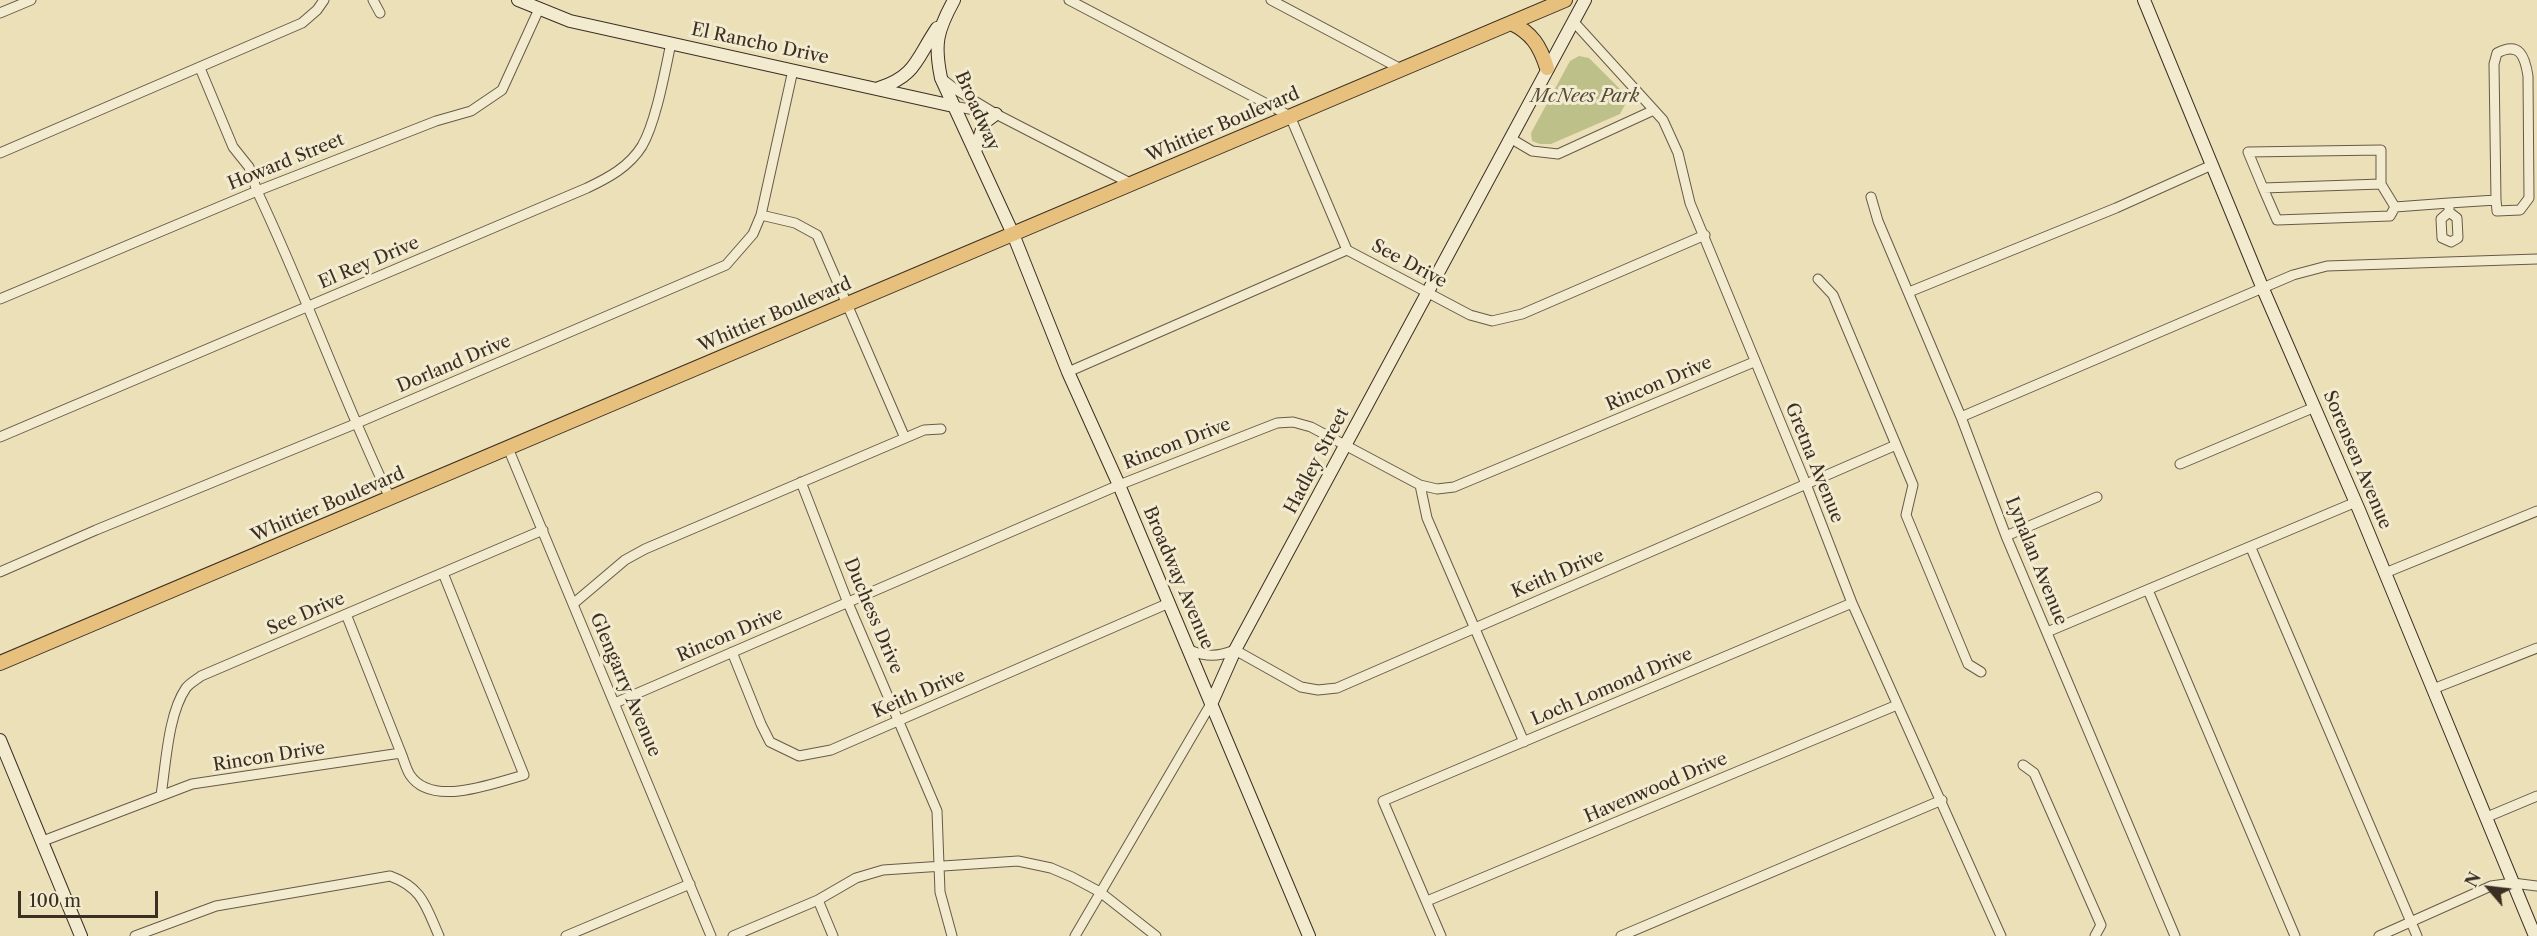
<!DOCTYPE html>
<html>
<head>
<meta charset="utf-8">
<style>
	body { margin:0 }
	#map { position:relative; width:2537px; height:936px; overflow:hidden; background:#ebe0b7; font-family:"Libre Caslon Text",serif }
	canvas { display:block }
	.north { position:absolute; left:2459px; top:858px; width:60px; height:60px; -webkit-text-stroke:4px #f2ebd0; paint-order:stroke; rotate:298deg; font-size:16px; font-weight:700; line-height:24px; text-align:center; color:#3b2e23 }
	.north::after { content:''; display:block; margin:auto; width:21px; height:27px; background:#3b2e23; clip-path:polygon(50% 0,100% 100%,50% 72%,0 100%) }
	.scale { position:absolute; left:18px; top:891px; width:140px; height:27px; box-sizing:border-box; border:3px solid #3b2e23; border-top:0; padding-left:8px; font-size:18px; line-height:21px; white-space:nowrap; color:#3b2e23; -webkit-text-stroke:4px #f2ebd0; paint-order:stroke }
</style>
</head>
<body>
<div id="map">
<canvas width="2537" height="936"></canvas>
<div class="north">N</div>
<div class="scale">100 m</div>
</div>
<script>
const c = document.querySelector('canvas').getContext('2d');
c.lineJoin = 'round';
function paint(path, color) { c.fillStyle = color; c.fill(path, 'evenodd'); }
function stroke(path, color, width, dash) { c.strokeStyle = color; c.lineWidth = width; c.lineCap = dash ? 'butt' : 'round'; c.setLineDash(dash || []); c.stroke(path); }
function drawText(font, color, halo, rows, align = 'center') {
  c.font = font + ' "Libre Caslon Text",serif'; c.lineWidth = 6; c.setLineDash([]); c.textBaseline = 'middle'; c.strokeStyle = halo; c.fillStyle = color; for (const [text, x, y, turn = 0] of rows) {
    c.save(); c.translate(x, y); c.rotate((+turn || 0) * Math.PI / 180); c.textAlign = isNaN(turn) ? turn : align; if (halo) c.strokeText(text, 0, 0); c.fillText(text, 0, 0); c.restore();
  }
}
const green = new Path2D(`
	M1579,56L1589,58L1624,93L1626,103L1620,114L1551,144H1540L1532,141L1531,133L1570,61Z`);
const street = new Path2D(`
	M373,0L380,13
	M1069,0L1290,116L1347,250
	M1271,0L1401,69
	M0,13L31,0
	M1573,21L1663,120L1678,153L1690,203L1806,484L1852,603L2001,936
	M200,68L233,147L249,167L257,191C305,292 342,397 390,498
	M941,78L958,91L996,114L1130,183
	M953,106L991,113
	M1510,138L1532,151L1558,154L1654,110
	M0,153L302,23L317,10L324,0
	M2263,188L2248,152L2381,150V184
	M1871,197L1878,221L1961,417L2006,536L2175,936
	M2395,207L2390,216L2277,220L2263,188L2381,184L2395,207L2449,203
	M2449,212L2457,218L2458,238L2451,242
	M761,215L795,223L817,235L905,438
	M2451,242L2442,238L2441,219L2449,212V203L2496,200L2494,64L2497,53C2520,41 2525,57 2528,76L2529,198L2520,210L2497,211L2496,200
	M1818,279L1833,295L1913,485L1906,515L1968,664L1981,672
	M1909,292L2116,208L2212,165
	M0,299L257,191L436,121L471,111L502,90L539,9
	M1068,372L1347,250L1470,315L1492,321L1522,314L1705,235
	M1961,417L2293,275L2327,266L2537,259
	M0,437L587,188C608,178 629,167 642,146C656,122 665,71 671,43
	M508,448L711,936
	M2180,464L2315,407
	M801,482L848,603L937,811L940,892L952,936
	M1420,485L1427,518L1524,742
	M2006,536L2097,497
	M2251,548L2417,936
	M0,572L96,530L355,424L726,265L753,234L761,215L793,70
	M2385,573L2537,511
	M2148,590L2295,936
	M573,604L625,560L645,549L924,430L941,429
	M346,614L401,753
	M2047,632L2356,502
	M1189,650C1207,657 1217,657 1235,650L1301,687L1318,690L1337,688L1896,445
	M732,652L761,724L770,742L799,756L831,750L1169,603
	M2433,689L2537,648
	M615,703L1119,485L1277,423L1293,422L1311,427L1420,485L1437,489L1454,487L1754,362
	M2023,765L2034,773L2101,925L2095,936
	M161,795C166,764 168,714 186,688C190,683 196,680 201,676L543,530
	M2487,817L2537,796
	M43,841L192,784L401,753C404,760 406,769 410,775C432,808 493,783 524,775L443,573
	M818,900L833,936
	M1427,901L1897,705
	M135,936L216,906L390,876C423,888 426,907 439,936
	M566,936L690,884
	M733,936L818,900L856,878L883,870L1018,861L1051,868L1072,877L1100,892L1156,936
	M1075,936L1212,702
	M1441,936L1383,801L1852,603
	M1621,936L1942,800
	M2379,936L2491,886L2513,883L2537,886`);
const secondary = new Path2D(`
	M518,0L570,21L953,106
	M954,0C937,31 934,44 941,78L1013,234L1068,372L1119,485L1309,936
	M2144,0L2263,289L2359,510L2535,936
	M879,88C916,76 916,59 937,28
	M975,152L984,123L996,114
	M1212,702L1235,650L1585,0
	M0,740L81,936`);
const primary = new Path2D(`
	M1511,23C1532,33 1540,46 1547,68
	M0,663L1565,0`);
const streetNames = [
	["El Rancho Drive",760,44,12],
	["Broadway",977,111,66],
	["Whittier Boulevard",1223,125,-23],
	["Howard Street",286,162,-22],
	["El Rey Drive",369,263,-23],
	["See Drive",1409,264,28],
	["Whittier Boulevard",775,315,-23],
	["Dorland Drive",454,364,-23],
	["Rincon Drive",1659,384,-23],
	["Rincon Drive",1177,444,-21],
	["Sorensen Avenue",2357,460,67],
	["Hadley Street",1317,461,-62],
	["Gretna Avenue",1814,463,68],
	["Whittier Boulevard",328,505,-23],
	["Lynalan Avenue",2036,561,68],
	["Keith Drive",1558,574,-23],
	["Broadway Avenue",1178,578,67],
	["See Drive",306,614,-23],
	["Duchess Drive",873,616,67],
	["Rincon Drive",730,635,-23],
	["Glengarry Avenue",625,685,67],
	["Loch Lomond Drive",1612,687,-23],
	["Keith Drive",919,694,-23],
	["Rincon Drive",269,757,-9],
	["Havenwood Drive",1656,788,-23]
];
const parkNames = [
	["McNees Park",1585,97]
];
paint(green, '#bec08a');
stroke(street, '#675a48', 11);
stroke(secondary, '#3b2e23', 14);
stroke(primary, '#3b2e23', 16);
stroke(street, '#f2ebd0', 9);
stroke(secondary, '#f2ebd0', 12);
stroke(primary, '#e6c07c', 14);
drawText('18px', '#3b2e23', '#f2ebd0', streetNames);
drawText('italic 18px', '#554b38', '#f2ebd0', parkNames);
</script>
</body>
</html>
